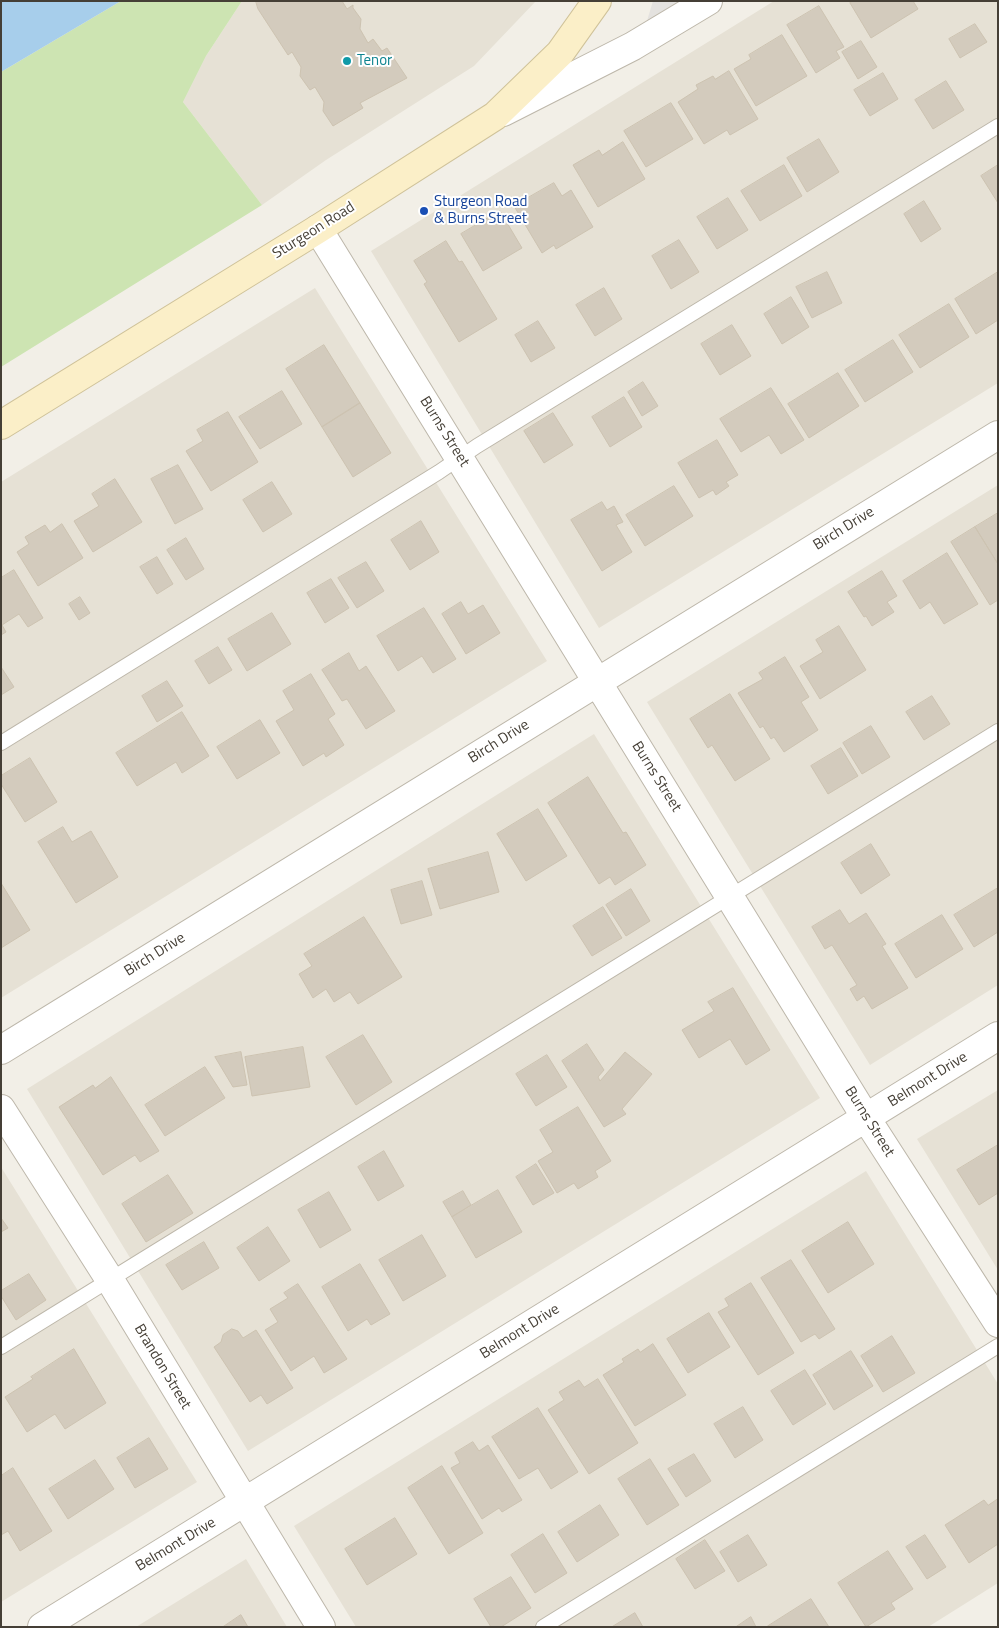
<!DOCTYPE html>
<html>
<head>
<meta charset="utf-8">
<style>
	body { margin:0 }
	#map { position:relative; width:999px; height:1628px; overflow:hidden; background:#f2efe7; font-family:"Titillium Web",sans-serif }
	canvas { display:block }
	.frame { position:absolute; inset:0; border:2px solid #453f36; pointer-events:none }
</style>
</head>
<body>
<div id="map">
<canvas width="999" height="1628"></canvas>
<div class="frame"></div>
</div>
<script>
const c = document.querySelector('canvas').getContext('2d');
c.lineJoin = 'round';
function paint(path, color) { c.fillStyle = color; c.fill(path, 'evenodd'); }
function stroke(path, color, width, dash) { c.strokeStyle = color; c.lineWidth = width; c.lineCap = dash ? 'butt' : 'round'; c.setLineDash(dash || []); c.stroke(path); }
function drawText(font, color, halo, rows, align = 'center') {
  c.font = font + ' "Titillium Web",sans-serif'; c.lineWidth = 4; c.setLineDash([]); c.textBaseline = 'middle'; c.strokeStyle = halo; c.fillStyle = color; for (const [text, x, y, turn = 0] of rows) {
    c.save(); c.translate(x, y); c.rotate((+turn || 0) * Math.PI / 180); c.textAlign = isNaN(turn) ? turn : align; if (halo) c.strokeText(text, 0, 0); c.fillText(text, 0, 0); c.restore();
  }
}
const residential = new Path2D(`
	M242,1H536L474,66L326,160L262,205L183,102L206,56Z
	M774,1H998V383L599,628L371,251Z
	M315,288L547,661L1,998V482Z
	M998,485V985L870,1065L647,702Z
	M594,734L820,1098L248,1451L27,1089Z
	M998,1090V1270L917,1139Z
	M1,1167L197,1482L1,1602Z
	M866,1171L998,1384V1583L928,1627H356L294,1526Z
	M246,1559L287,1627H136Z`);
const green = new Path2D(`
	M121,1H242L206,56L183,102L262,205L1,367V72Z`);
const parking = new Path2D(`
	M653,1H695L643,34Z`);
const water = new Path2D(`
	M1,1H121L1,72Z`);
const building = new Path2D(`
	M256,1H342L347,9L353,5V8L361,19L360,29L368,43L373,39L382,51L387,48L407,78L360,103L363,108L333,126L323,111L324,102L315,87L310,90L300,76L301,67L292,52L288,55L258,9Z
	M854,1H913L918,9L871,38L850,3Z
	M819,6L844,47L836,51L840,58L816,73L787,25Z
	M975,24L987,42L960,58L949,39Z
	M782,35L807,76L756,106L734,69L751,59L749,55Z
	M861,41L877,67L858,79L842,52Z
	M729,71L758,119L730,135L727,130L704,144L678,102L698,89L696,85L713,76L715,79Z
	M883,73L898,99L870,116L854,90Z
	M946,81L964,110L933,129L915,100Z
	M671,103L693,139L646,167L624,131Z
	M819,139L839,172L807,192L787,158Z
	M623,142L645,179L598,207L573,165L599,150L602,155Z
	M784,165L802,196L760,221L741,191Z
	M998,165V203L981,176Z
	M554,183L562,196L571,190L593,227L556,249L554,245L542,253L514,206Z
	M728,198L748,230L717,249L697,217Z
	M924,201L941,229L921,242L904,214Z
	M500,211L522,248L483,271L461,234Z
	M679,240L699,272L671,289L652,256Z
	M446,241L459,262L462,261L497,319L459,342L424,284L427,282L414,261Z
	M827,272L842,303L812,318L796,287Z
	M998,272V320L976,334L955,299Z
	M604,288L622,319L595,336L576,305Z
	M791,297L809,327L782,344L764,314Z
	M949,304L969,337L920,368L899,335Z
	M538,321L555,348L531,362L515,335Z
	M732,325L751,356L720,375L701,344Z
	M893,340L913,372L865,402L845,370Z
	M324,345L360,403L322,427L286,369Z
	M838,373L859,406L809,438L788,404Z
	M643,382L658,406L642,416L628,392Z
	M771,388L804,440L781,454L769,435L741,452L720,419Z
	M282,391L302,424L260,449L239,417Z
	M624,397L642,427L610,447L592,417Z
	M360,403L391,453L353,477L322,427Z
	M228,412L258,462L211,491L186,451L203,441L197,430Z
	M553,413L573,445L544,463L524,431Z
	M717,440L738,475L726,482L729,486L716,495L713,490L699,498L678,463Z
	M178,465L203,509L175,524L151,479Z
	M115,479L142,522L93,552L74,521L99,506L92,494Z
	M272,482L292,514L263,532L243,500Z
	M674,486L693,516L645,546L626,515Z
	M602,502L607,510L614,506L623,522L616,525L632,552L602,571L571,520Z
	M998,513V564L975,527Z
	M421,521L439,552L410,570L391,540Z
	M62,524L83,558L38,586L17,552L29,544L25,537L45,525L50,532Z
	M975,527L998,564V600L990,605L951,542Z
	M186,538L204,569L186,580L167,550Z
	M947,553L978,604L944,624L930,602L920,609L903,581Z
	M157,557L173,584L157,594L140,567Z
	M366,562L384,591L357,608L338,578Z
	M14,570L43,618L28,627L19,614L2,625L6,632L1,635V578Z
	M882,571L897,596L887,602L894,612L872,626L866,616L864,617L848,592Z
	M331,579L349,608L325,623L307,593Z
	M80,597L90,613L79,620L69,604Z
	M461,602L468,614L483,605L500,633L466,654L442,614Z
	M424,608L456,659L433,673L422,656L398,671L377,636Z
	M272,613L291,644L247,671L228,639Z
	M839,626L866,670L820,699L800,666L823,652L816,640Z
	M218,647L232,670L209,684L195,661Z
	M349,653L359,671L366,666L395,711L366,729L347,699L342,701L322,670Z
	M785,657L809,697L801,702L818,730L784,752L774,737L771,739L763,726L760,728L738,693L763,679L759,673Z
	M1,667L14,687L1,695Z
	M311,674L335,714L328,719L344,745L326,757L324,753L303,766L276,721L294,710L283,691Z
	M167,681L183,706L157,722L142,696Z
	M730,694L770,759L735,781L712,745L708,748L690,719Z
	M932,696L950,724L924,740L906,712Z
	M182,712L209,756L182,773L176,762L137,786L116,753Z
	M260,720L280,753L237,779L217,747Z
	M871,726L890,757L862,774L843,743Z
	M841,748L858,776L828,794L811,766Z
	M30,758L57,802L25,822L1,784V776Z
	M588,777L623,833L626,832L646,865L615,885L610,877L599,884L548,803Z
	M538,809L567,856L526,881L497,834Z
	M63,827L72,842L91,831L118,877L76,903L38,842Z
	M871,844L890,875L861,894L841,863Z
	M488,852L499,892L440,909L428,869Z
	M422,881L432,915L401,924L391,890Z
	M1,883L30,930L1,948Z
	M998,888V932L974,947L954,915Z
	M631,889L650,921L626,936L606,905Z
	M603,907L622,938L592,956L573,926Z
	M840,910L849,924L866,913L886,944L882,946L908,988L872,1009L864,996L857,1001L850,989L857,985L832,945L825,949L812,927Z
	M942,915L963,949L916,978L895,944Z
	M364,917L402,977L358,1004L350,992L334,1002L326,989L313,998L299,974L312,966L304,954Z
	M733,988L770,1050L746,1065L730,1039L699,1058L682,1030L714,1011L708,1002Z
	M363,1035L392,1082L356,1105L326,1057Z
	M587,1044L604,1070L598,1077L600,1081L625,1052L652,1074L622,1109L626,1114L604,1127L562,1061Z
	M303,1047L310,1087L252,1096L245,1057Z
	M241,1052L247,1085L233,1087L215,1057Z
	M547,1055L567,1087L536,1106L516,1074Z
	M205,1067L225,1098L165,1136L145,1105Z
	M111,1077L159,1151L140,1162L135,1155L103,1175L59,1107L93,1085L95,1088Z
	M578,1107L611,1161L595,1171L598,1177L578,1189L574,1183L557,1193L538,1161L553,1152L540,1130Z
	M998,1145V1193L979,1205L957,1170Z
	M384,1151L404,1186L378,1201L358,1167Z
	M536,1164L554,1193L533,1205L516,1177Z
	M168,1175L193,1213L146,1242L122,1204Z
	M498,1190L522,1232L476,1258L452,1217Z
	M463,1191L471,1205L452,1217L443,1202Z
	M329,1192L351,1230L320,1248L298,1210Z
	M1,1218L8,1228L1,1232Z
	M848,1222L874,1264L828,1293L802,1251Z
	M268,1227L290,1261L259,1281L237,1248Z
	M422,1235L446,1276L403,1301L379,1260Z
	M204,1242L219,1268L182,1290L166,1265Z
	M791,1260L835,1329L819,1339L815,1334L801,1342L761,1278Z
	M360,1264L390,1314L371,1325L367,1319L348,1331L322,1287Z
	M29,1274L46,1300L16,1320L1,1296V1291Z
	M751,1283L794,1353L758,1375L718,1312L729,1306L725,1299Z
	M298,1284L347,1359L324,1373L314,1356L291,1371L265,1330L278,1322L270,1309L288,1298L284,1293Z
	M709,1313L730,1347L688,1373L667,1339Z
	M232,1329L238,1331L243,1338L256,1330L293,1388L267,1404L261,1395L250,1402L214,1347L221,1342L223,1335Z
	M892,1336L915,1373L883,1392L861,1356Z
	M653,1344L686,1395L635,1426L603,1375L624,1362L622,1359L638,1349L640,1352Z
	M74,1349L106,1403L65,1429L55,1414L27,1432L5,1397L33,1379L31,1377Z
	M851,1351L873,1386L834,1410L813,1375Z
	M805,1370L826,1404L793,1425L771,1391Z
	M598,1379L638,1443L589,1474L548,1410L564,1400L559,1392L579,1380L584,1387Z
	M743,1407L763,1440L735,1458L714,1424Z
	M538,1408L578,1472L551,1489L538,1468L519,1479L492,1437Z
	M149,1438L168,1469L135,1488L117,1458Z
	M473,1442L479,1451L488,1445L522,1500L502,1512L499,1508L482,1519L451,1468L460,1463L455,1453Z
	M694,1454L711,1481L686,1497L668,1469Z
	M650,1459L679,1505L647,1525L618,1479Z
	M95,1460L114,1489L68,1519L49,1489Z
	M442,1466L483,1533L449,1554L408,1488Z
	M13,1468L52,1531L20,1551L8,1531L1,1535V1476Z
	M998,1499V1544L969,1563L945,1525L984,1500L988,1505Z
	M600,1505L619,1535L577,1562L558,1532Z
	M395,1518L417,1554L367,1585L345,1549Z
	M543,1534L567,1573L535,1593L511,1555Z
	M748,1535L767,1565L738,1582L720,1552Z
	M925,1535L946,1567L927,1579L906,1547Z
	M705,1540L725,1571L695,1589L676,1559Z
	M888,1551L913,1589L891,1603L895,1609L866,1627L838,1583Z
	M511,1577L531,1608L501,1627H491L474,1599Z
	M811,1599L829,1627L768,1626Z
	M635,1613L643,1627H612Z
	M241,1615L248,1627H223Z
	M751,1617L756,1627H736Z`);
const service = new Path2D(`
	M1,743L439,472L477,446L998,126
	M1,1347L998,731
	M543,1627L998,1346`);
const minor = new Path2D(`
	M318,229L866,1118L998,1323
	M1,1050L998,435
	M1,1109L110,1280L321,1627
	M42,1627L998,1036`);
const tertiary = new Path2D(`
	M503,112L633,46L708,1`);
const secondary = new Path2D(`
	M1,425L318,229L495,116L560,53L597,1`);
const markers = [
	[347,61,5,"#0f9aa8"],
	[424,211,5,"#1a4fb4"]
];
const cultureNames = [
	["Tenor",357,61]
];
const transitNames = [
	["Sturgeon Road",434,202],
	["& Burns Street",434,219]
];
const streetNames = [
	["Sturgeon Road",314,231,-32],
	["Burns Street",444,432,58],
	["Birch Drive",844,529,-32],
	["Birch Drive",499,742,-32],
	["Burns Street",656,777,58],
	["Birch Drive",155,955,-32],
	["Belmont Drive",928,1080,-32],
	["Burns Street",869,1122,58],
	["Belmont Drive",520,1332,-32],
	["Brandon Street",162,1367,59],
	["Belmont Drive",176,1545,-31]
];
paint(residential, '#e6e1d5');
paint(green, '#cde4b2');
paint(parking, '#e4e2df');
paint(water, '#a7ceeb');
paint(building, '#d3cbbd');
stroke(building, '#cdc3b1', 1);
stroke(service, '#bdb7aa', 16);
stroke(minor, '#bdb7aa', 30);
stroke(tertiary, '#bdb7aa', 30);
stroke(secondary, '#cfc299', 30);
stroke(service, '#fff', 14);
stroke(minor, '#fff', 28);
stroke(tertiary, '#fff', 28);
stroke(secondary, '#fbefc8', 28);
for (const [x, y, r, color] of markers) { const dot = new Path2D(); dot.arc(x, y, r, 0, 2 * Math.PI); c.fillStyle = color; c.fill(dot); stroke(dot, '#fff', 2); }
drawText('15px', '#0d838f', '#fff', cultureNames, 'left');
drawText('15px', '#164399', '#fff', transitNames, 'left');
drawText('15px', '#453f36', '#fff', streetNames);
</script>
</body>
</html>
